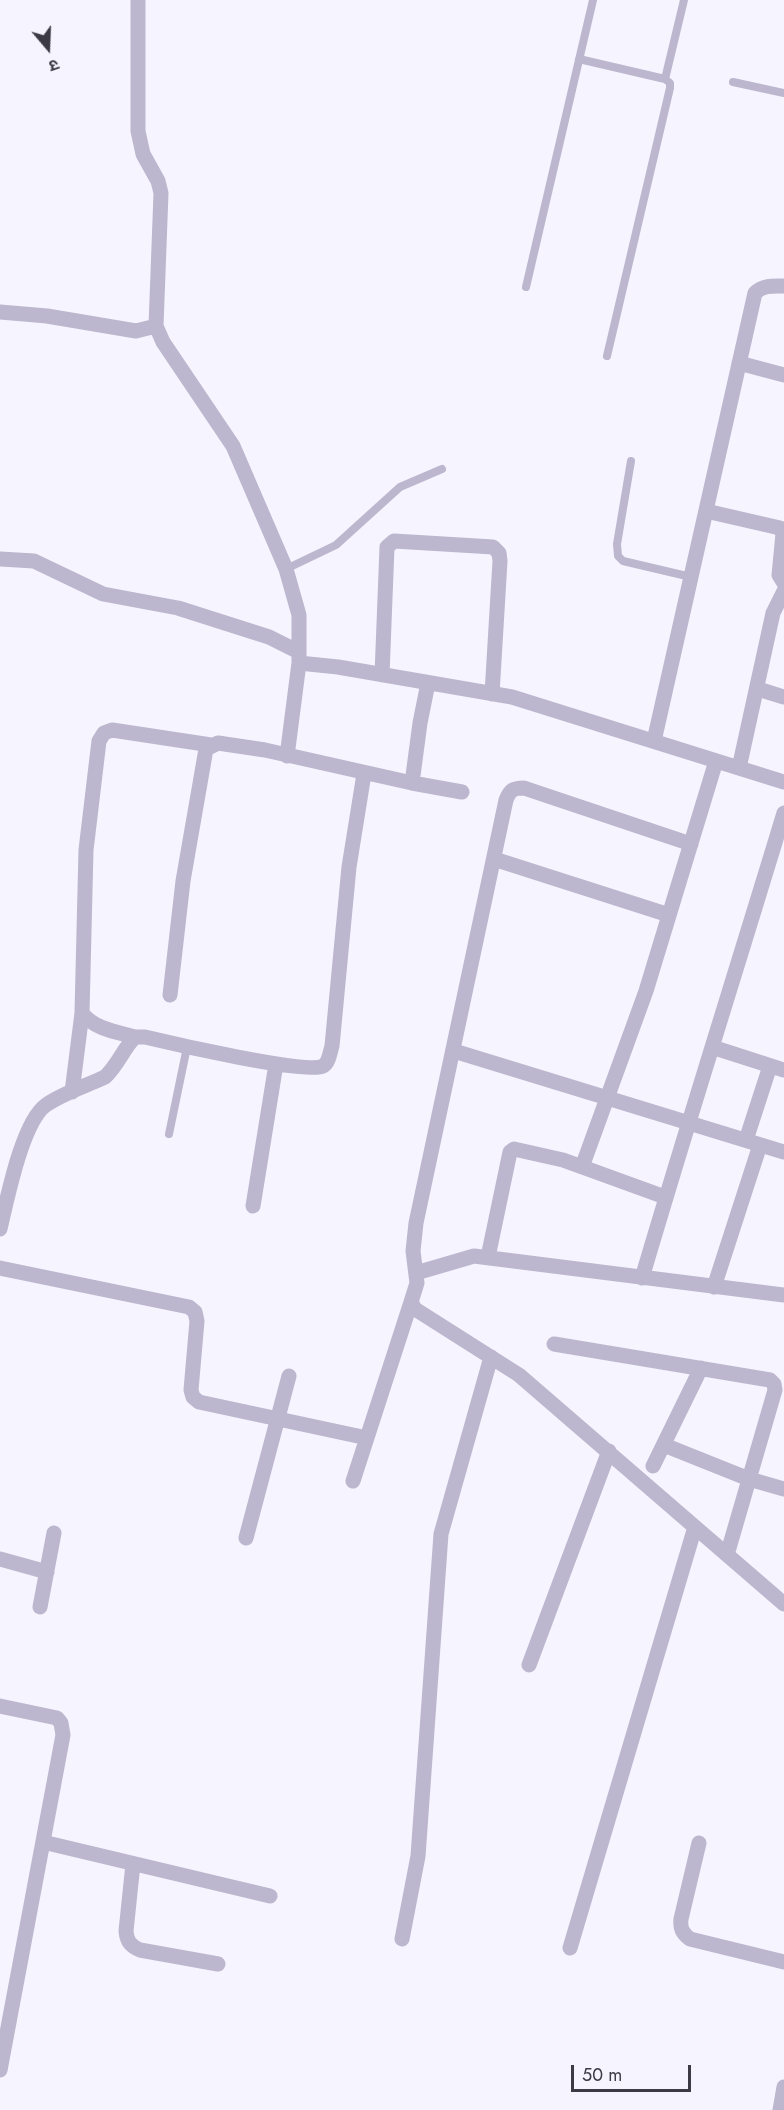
<!DOCTYPE html>
<html>
<head>
<meta charset="utf-8">
<style>
	body { margin:0 }
	#map { position:relative; width:784px; height:2110px; overflow:hidden; background:#f6f4fe; font-family:Jost,"Noto Sans Devanagari",sans-serif }
	canvas { display:block }
	.north { position:absolute; left:18px; top:18px; width:60px; height:60px; -webkit-text-stroke:4px #f6f4fe; paint-order:stroke; rotate:161deg; font-size:16px; font-weight:700; line-height:24px; text-align:center; color:#3c3a44 }
	.north::after { content:''; display:block; margin:auto; width:21px; height:27px; background:#3c3a44; clip-path:polygon(50% 0,100% 100%,50% 72%,0 100%) }
	.scale { position:absolute; left:571px; top:2065px; width:120px; height:27px; box-sizing:border-box; border:3px solid #3c3a44; border-top:0; padding-left:8px; font-size:18px; line-height:21px; white-space:nowrap; color:#3c3a44; -webkit-text-stroke:4px #f6f4fe; paint-order:stroke }
</style>
</head>
<body>
<div id="map">
<canvas width="784" height="2110"></canvas>
<div class="north">उ</div>
<div class="scale">50 m</div>
</div>
<script>
const c = document.querySelector('canvas').getContext('2d');
c.lineJoin = 'round';
function stroke(path, color, width, dash) { c.strokeStyle = color; c.lineWidth = width; c.lineCap = dash ? 'butt' : 'round'; c.setLineDash(dash || []); c.stroke(path); }
const service = new Path2D(`
	M579,59L665,79L670,83V88L607,356
	M665,79L684,0
	M733,82L784,93
	M526,287L593,0
	M631,461L617,544L618,556L623,561L691,577
	M286,569L336,545L400,487L442,469
	M169,1134L187,1047`);
const minor = new Path2D(`
	M138,0V131L143,154L158,181L161,193L156,326L163,342L233,446L286,569L299,615V663L287,756
	M0,312L47,316L136,331L156,326
	M739,363L784,375
	M706,511L780,528L783,534L779,575L784,583
	M0,559L34,561L103,594L178,608L269,637L299,652
	M299,663L338,667L512,697L784,782
	M382,675L387,547L394,541L493,547L499,553L500,561L492,694
	M758,689L784,697
	M654,741L755,293C763,285 773,286 784,286
	M739,768L773,613L784,591
	M412,783L462,792
	M691,844L524,788C513,788 510,790 506,800L416,1223L413,1251L417,1283L411,1302L415,1309L519,1375L784,1604
	M494,859L669,915
	M170,995L183,881L206,749L218,743L265,750L412,783L420,723L428,683
	M82,1013C94,1029 117,1032 135,1037
	M712,1047L784,1070
	M454,1051L784,1152
	M72,1092L82,1013L86,850L99,741L104,733L112,730L211,745
	M746,1140L770,1066
	M582,1167L646,991L716,761
	M253,1206L276,1064
	M0,1229C7,1200 22,1122 46,1105C63,1093 86,1086 105,1077C118,1065 123,1049 135,1037H145C170,1043 308,1075 323,1066C329,1063 330,1052 332,1046L349,867L364,774
	M488,1257L510,1152L514,1149L563,1160L665,1197
	M0,1268L189,1307L195,1312L197,1321L191,1390L193,1397L199,1402L367,1438
	M416,1273L474,1256L784,1295
	M642,1278C688,1122 737,968 784,813
	M714,1287L760,1145
	M554,1344L770,1380L774,1384L775,1390L727,1555
	M664,1445L749,1479L784,1489
	M653,1466L701,1368
	M353,1481L411,1302
	M246,1538L289,1376
	M0,1559L47,1572
	M40,1607L54,1533
	M529,1665L609,1451
	M0,1706L57,1718L61,1723L63,1735L0,2070
	M43,1842L270,1896
	M699,1843L681,1919C680,1928 682,1933 690,1939L784,1962
	M133,1864L126,1931C127,1942 131,1946 140,1950L218,1964
	M402,1939L418,1856L441,1534L491,1357
	M570,1948L695,1527
	M780,2110L784,2087`);
stroke(service, '#bcb6ce', 8);
stroke(minor, '#bcb6ce', 15);
</script>
</body>
</html>
